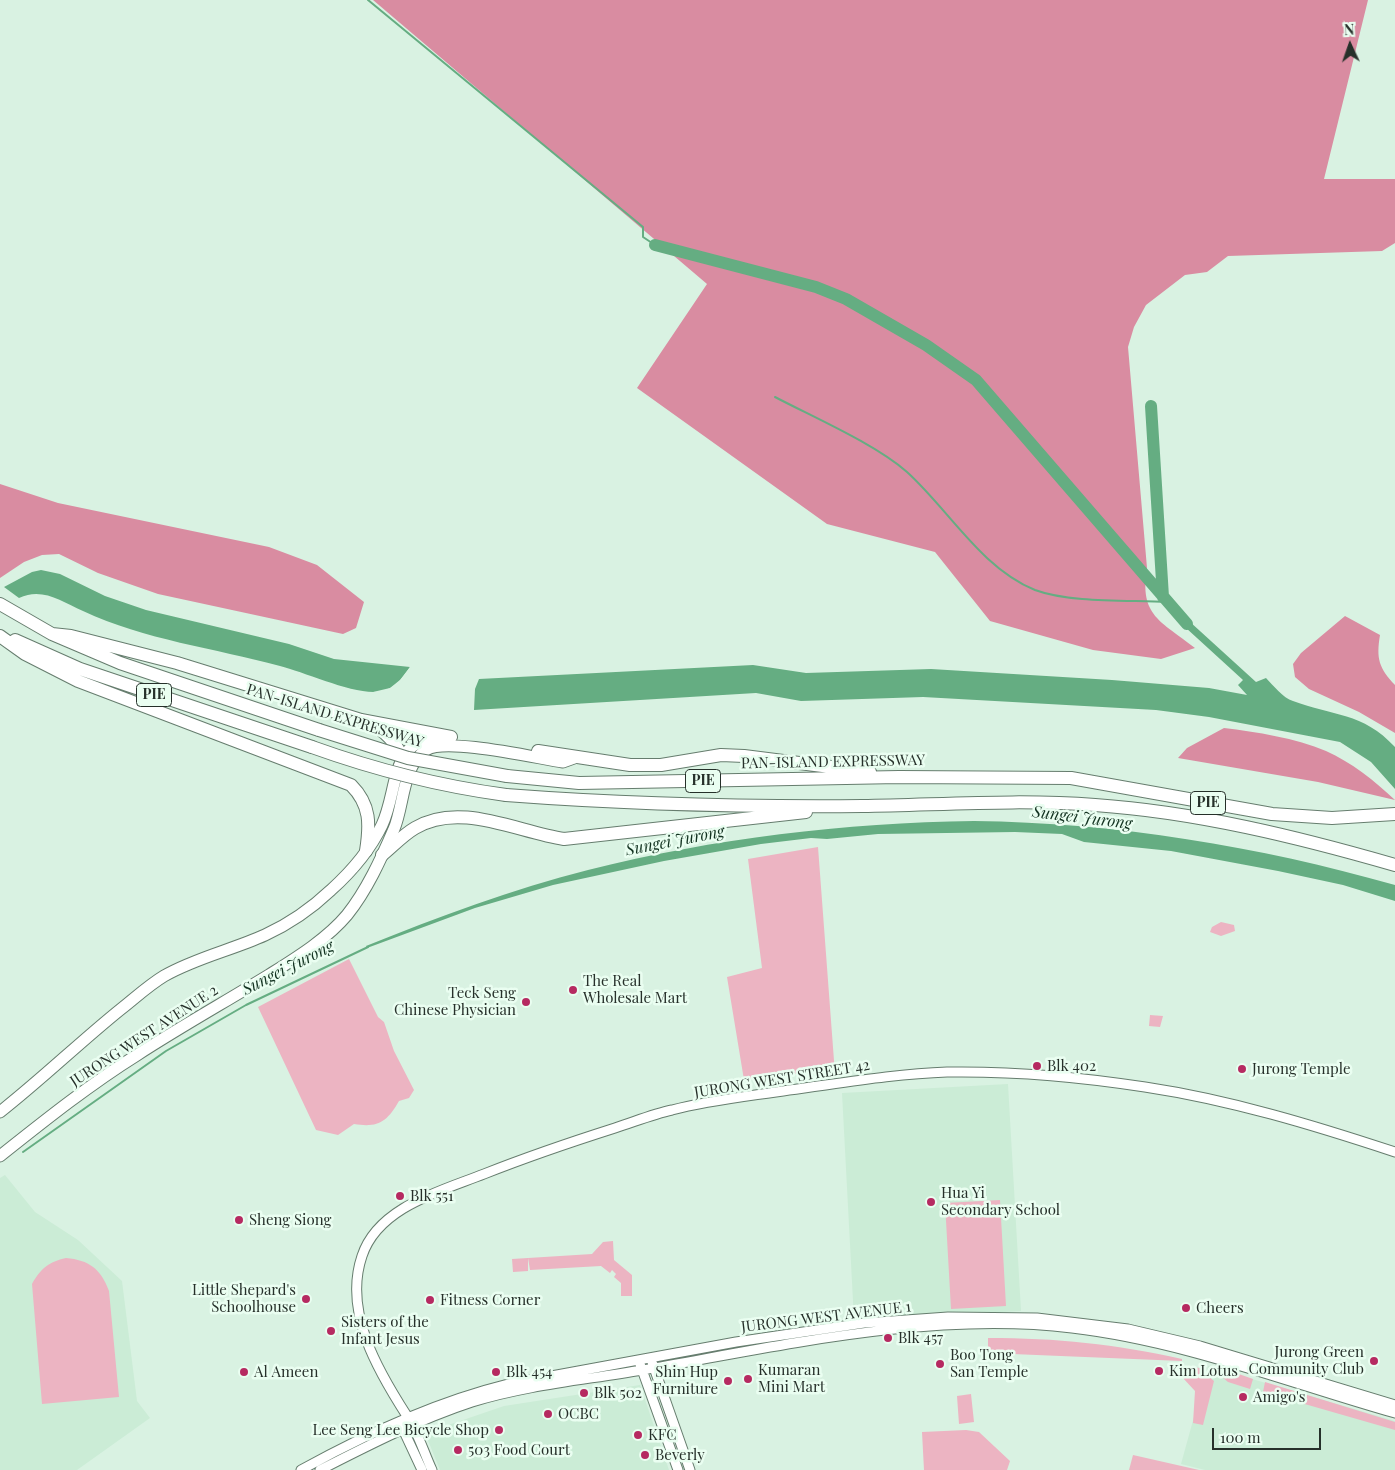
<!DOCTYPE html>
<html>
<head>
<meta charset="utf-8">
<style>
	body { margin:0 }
	#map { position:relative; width:1395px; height:1470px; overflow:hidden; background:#d9f2e2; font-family:"Playfair Display",serif }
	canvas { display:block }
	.north { position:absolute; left:1325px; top:20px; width:50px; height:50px; -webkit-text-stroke:4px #eafef1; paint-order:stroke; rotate:357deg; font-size:14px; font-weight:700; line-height:20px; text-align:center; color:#26302a }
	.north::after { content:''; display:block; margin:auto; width:18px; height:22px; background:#26302a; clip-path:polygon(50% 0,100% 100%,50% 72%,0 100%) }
	.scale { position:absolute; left:1212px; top:1428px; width:109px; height:22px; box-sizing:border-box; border:2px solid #26302a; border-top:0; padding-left:6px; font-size:15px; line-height:18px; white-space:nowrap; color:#26302a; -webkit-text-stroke:4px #eafef1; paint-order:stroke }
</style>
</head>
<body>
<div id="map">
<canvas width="1395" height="1470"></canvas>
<div class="north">N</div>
<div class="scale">100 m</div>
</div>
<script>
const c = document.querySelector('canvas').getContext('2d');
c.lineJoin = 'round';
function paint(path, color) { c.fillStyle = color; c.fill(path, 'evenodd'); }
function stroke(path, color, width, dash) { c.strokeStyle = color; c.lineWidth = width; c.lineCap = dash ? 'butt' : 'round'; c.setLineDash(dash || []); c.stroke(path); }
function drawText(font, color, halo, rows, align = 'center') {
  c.font = font + ' "Playfair Display",serif'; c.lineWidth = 5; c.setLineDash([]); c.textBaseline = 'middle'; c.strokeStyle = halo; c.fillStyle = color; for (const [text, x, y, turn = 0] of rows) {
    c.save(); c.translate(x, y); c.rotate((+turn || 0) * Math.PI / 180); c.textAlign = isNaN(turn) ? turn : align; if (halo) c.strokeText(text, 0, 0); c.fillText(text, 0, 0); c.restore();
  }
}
const built = new Path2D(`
	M1008,1084L1021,1311L854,1320L842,1093Z
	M5,1175L35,1212L78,1240L122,1281L137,1401L150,1418L77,1470H0V1178Z
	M1208,1366L1395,1421V1470H1205L1181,1464Z
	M640,1385L669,1470H440L425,1433L504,1406Z`);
const green = new Path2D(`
	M818,847L835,1074H783L744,1080L727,977L762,968L748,859Z
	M1221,922L1234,925L1235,931L1221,936L1210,932L1212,927Z
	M349,959L378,1017L384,1022L394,1051L414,1090L409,1098L399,1101C387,1122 378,1128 354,1124L338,1135L316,1130L258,1007Z
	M1150,1015L1163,1016L1160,1027L1149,1026Z
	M1000,1200L1006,1306L951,1309L945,1203Z
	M613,1241L614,1260L632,1275V1296H621V1283L614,1277L616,1274L612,1270L610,1273L601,1266L530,1270L528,1258L592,1254L603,1242Z
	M66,1258C89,1260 101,1269 109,1291L119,1397L42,1404L32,1284C41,1268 49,1262 66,1258Z
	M528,1258V1271L513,1272L512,1259Z
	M988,1338C1057,1338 1115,1344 1182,1359V1361L988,1353Z
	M1216,1366L1253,1379L1250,1389L1228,1382L1214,1370Z
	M1193,1367L1206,1369L1205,1374L1214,1381L1203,1425L1193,1423L1195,1391L1182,1377L1192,1370Z
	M1265,1382L1395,1422V1430L1263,1392Z
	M971,1394L974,1422L959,1424L957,1396Z
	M966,1430L979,1432L1010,1461L1007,1470H924L922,1432Z
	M1133,1455L1199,1470H1129Z`);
const forest = new Path2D(`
	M373,0H1368L1324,179H1395V243L1382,251L1228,256L1207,272L1185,275L1146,305L1134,327L1128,347L1147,568C1139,616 1161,621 1195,648L1161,659L1093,650L990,621L935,552L827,524L637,388L707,284Z
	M0,484L58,503L269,547L317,565L364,602L356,628L343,634L158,594L98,573L59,554L42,555L24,562L0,578Z
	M1345,616L1380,635C1376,659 1379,668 1395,685V733L1359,712L1309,689L1295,677L1293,664L1301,653Z
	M1224,728C1256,732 1296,738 1326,751C1351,762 1375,781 1395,800L1318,782L1178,758L1187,748Z`);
const water = new Path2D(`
	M41,570L60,574L105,596L146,610L289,644L334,659L410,667C403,677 396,688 382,691C358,697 305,672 280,666C214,648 145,640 83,611C61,601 42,587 19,598L4,587L32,572Z
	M1178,611L1256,682L1266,678C1273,685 1283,698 1293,701C1332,716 1363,712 1395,747V789L1371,762L1340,742L1209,717L1156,710L923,697L801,701L756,693L474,710L475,689L479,679L753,665L806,673L931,669L1112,680L1209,688L1247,695L1238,685L1243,680L1174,617Z
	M974,821C1117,823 1258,846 1395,885V901L1343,885L1278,871L1171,851L1084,842L1062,834L1015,832L878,834L827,839L811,838L761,844L664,861L553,885L475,908L367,948L366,946C438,917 513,889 588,870C715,838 844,823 974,821Z`);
const pier = new Path2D(`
	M410,667H412L402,682L391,690L382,694L373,692L390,688L400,680Z`);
const stream = new Path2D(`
	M368,0L643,227V237L655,245
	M775,397C815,418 875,444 907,472C949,510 981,568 1035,590C1070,603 1128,600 1167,602
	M23,1152L166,1051L246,1005L368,947`);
const river = new Path2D(`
	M655,245L816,287L846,299L926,345L976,380L1187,624
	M1151,406L1163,597`);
const minor = new Path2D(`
	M652,1362L690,1470
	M640,1364L678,1470
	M401,1425L422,1470
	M301,1470C366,1434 435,1402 508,1384L736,1342L864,1323L948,1317L1037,1318L1128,1329L1200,1346L1395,1405
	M320,1470C369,1445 420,1419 472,1402C527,1385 585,1380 642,1370C781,1346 931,1311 1072,1328C1183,1341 1289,1383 1395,1413
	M432,1470C424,1453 418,1432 407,1416C378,1371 343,1312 362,1256C378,1207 441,1191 484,1174C527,1157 571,1142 615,1128C634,1122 653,1114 672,1110C710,1100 751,1096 789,1090C842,1083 894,1074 947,1072C1012,1071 1081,1077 1145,1087C1231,1100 1313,1125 1395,1152`);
const major = new Path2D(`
	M0,1112C42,1079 80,1042 121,1009C135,998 149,985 164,976C195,958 232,950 265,935C289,924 312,908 331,890C351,872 370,850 382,825C399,789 389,738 442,737
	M0,1156C44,1121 89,1085 137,1055C180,1027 225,1002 269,975C296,958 327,939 347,915C367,890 381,859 394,829C404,806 402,766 426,750C446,737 536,758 563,762L577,757`);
const highway = new Path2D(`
	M0,604L52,634L120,663L319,730
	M52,634L71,636L177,663L361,720L451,737
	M0,636L25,654L78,681L351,785C371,805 370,825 366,851
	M15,640L80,669L312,747
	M372,725C391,733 401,753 410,771
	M538,751L630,765H661L721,755L744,756L870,772
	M507,776L579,783L899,777L1071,778L1272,814L1332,818L1395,814
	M506,795C624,804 743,807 862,806C939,805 1018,799 1095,805C1196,812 1298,837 1395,865
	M382,855C393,846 403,835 415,828C460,801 517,832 564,839L806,812`);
const highwayBridge = new Path2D(`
	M319,730L408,758L507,776
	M312,747C376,770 439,786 506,795`);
const markers = [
	[573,990,5,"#b62a61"],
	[526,1002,5,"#b62a61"],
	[1037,1066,5,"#b62a61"],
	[1242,1069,5,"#b62a61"],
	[400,1196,5,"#b62a61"],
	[931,1202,5,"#b62a61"],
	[239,1220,5,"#b62a61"],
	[306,1299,5,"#b62a61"],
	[430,1300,5,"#b62a61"],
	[1186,1308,5,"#b62a61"],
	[331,1331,5,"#b62a61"],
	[888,1338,5,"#b62a61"],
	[1374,1361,5,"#b62a61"],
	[940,1364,5,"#b62a61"],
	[1159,1371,5,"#b62a61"],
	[244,1372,5,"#b62a61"],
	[496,1372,5,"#b62a61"],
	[748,1379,5,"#b62a61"],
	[728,1381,5,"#b62a61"],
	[584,1393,5,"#b62a61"],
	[1243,1397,5,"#b62a61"],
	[548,1414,5,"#b62a61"],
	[499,1430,5,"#b62a61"],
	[638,1435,5,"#b62a61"],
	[458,1450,5,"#b62a61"],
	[645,1455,5,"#b62a61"]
];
const shields = [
	[154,695,35],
	[703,781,35],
	[1208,803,35]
];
const shieldNames = [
	["PIE",154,695],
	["PIE",703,781],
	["PIE",1208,803]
];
const streetNames = [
	["PAN-ISLAND EXPRESSWAY",335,716,17],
	["PAN-ISLAND EXPRESSWAY",833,762,-1],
	["JURONG WEST AVENUE 2",144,1036,-33],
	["JURONG WEST STREET 42",782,1079,-9],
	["JURONG WEST AVENUE 1",826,1317,-7]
];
const poiNames = [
	["The Real",583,981],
	["Wholesale Mart",583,998],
	["Teck Seng",516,993,"right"],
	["Chinese Physician",516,1010,"right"],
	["Blk 402",1047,1066],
	["Jurong Temple",1252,1069],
	["Hua Yi",941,1193],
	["Secondary School",941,1210],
	["Blk 551",410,1196],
	["Sheng Siong",249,1220],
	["Little Shepard's",296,1290,"right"],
	["Schoolhouse",296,1307,"right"],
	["Fitness Corner",440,1300],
	["Cheers",1196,1308],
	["Sisters of the",341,1322],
	["Infant Jesus",341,1339],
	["Blk 457",898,1338],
	["Jurong Green",1364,1352,"right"],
	["Community Club",1364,1369,"right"],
	["Boo Tong",950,1355],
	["San Temple",950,1372],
	["Kumaran",758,1370],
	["Mini Mart",758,1387],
	["Kim Lotus",1169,1371],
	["Al Ameen",254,1372],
	["Blk 454",506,1372],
	["Shin Hup",718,1372,"right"],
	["Furniture",718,1389,"right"],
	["Blk 502",594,1393],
	["Amigo's",1253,1397],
	["OCBC",558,1414],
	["Lee Seng Lee Bicycle Shop",489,1430,"right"],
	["KFC",648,1435],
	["503 Food Court",468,1450],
	["Beverly",655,1455]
];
const waterNames = [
	["Sungei Jurong",1082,818,7],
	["Sungei Jurong",675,841,-11],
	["Sungei Jurong",288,968,-27]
];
paint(built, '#cbecd6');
paint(green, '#ecb4c2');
paint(forest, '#d98ca1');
paint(water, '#65ad82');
paint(pier, '#d9f2e2');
stroke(stream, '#65ad82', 2);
stroke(river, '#65ad82', 12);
stroke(minor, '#667d6e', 11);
stroke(major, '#667d6e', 13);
stroke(highway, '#667d6e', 14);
stroke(minor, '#fff', 9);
stroke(major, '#fff', 11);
stroke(highway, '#fff', 12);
stroke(highwayBridge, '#667d6e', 14, []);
stroke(highwayBridge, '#fff', 12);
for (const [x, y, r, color] of markers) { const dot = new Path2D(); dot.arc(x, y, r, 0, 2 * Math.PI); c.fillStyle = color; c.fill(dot); stroke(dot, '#eafef1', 2); }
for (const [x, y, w] of shields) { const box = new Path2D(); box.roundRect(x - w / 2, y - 11.5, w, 23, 4); c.fillStyle = '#eafef1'; c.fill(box); stroke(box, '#26302a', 1); }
drawText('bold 14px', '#26302a', null, shieldNames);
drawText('15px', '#26302a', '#eafef1', streetNames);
drawText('15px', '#26302a', '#eafef1', poiNames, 'left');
drawText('italic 16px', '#123220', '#eafef1', waterNames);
</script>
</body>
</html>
